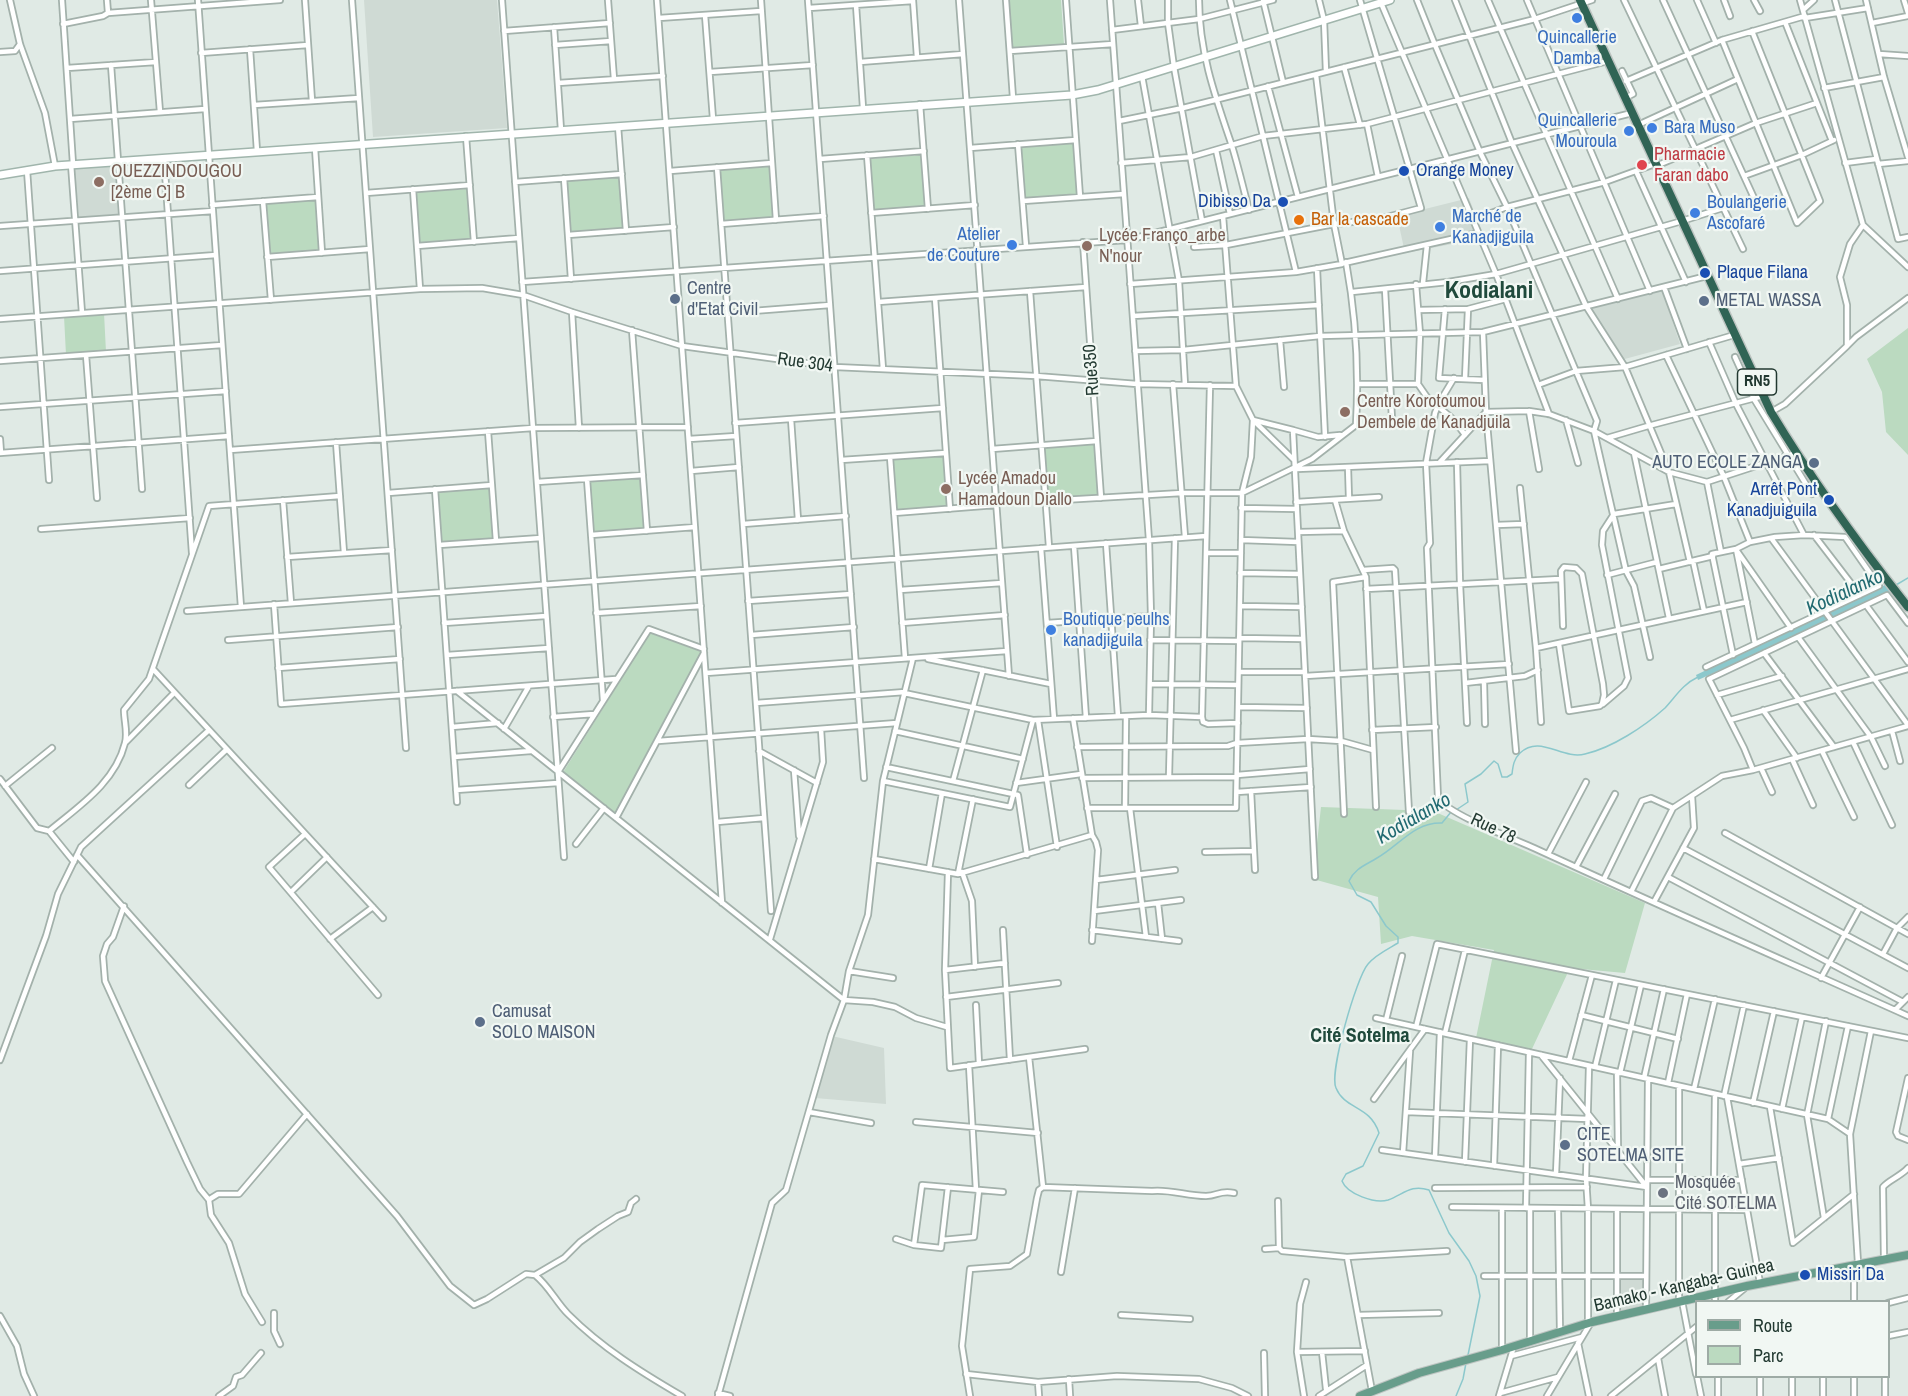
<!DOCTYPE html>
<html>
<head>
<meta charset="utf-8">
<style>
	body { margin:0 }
	#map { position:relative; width:1908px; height:1396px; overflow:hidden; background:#e0eae5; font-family:"Archivo Narrow",sans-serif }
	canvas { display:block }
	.legend { position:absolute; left:1695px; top:1300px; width:195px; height:78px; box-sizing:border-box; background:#f1f7f3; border:2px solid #9eaba5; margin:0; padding:8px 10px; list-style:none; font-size:18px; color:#223931 }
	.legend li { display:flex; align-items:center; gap:12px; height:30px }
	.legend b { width:30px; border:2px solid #9eaba5 }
</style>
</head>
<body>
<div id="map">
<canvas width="1908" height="1396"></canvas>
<ul class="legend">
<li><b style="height:8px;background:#689d8b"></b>Route</li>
<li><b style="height:16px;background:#bbdac0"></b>Parc</li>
</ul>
</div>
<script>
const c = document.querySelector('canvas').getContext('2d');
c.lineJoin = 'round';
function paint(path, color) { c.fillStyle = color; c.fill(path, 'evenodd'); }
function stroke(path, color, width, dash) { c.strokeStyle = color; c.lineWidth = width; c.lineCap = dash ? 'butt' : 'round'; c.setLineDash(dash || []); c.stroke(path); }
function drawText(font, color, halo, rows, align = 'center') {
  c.font = font + ' "Archivo Narrow",sans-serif'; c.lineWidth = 4.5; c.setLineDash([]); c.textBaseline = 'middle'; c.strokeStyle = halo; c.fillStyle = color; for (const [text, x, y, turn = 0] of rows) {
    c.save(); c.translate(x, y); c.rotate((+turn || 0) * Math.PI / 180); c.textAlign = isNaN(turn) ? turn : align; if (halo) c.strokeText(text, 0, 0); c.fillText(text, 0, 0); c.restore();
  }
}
const built = new Path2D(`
	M364,0H497L507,128L373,137Z
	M114,164L118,214L79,217L74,167Z
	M1469,198L1484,238L1405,253L1397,216Z
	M1662,290L1680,344L1621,360L1590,307Z
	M832,1036L884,1048L886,1104L815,1098Z
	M1619,1279H1644V1305L1619,1312Z`);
const green = new Path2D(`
	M1008,0H1061L1064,44L1011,48Z
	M1074,143L1077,194L1024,198L1021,146Z
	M922,155L925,207L872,210L869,159Z
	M771,166L774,218L722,221L718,170Z
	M620,177L623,229L570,232L567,181Z
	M468,189L471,240L419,244L415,192Z
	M317,200L321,252L268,255L264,203Z
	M104,313L106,352L66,355L64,316Z
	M1908,328V455L1886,432L1882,392L1867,359Z
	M1095,444L1099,495L1046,499L1042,448Z
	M945,456L949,507L896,511L893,459Z
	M642,478L645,529L593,533L589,481Z
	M490,487L494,539L441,542L438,491Z
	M650,633L702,652L616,816L562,774Z
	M1321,807L1433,811L1645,903L1625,973L1570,968L1531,1051L1476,1038L1494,950L1412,936L1381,944L1378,897L1313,879Z`);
const water = new Path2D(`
	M1887,584L1892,592L1698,680L1696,675Z`);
const stream = new Path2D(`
	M1896,585L1908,578
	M1456,810L1468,802L1465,784L1481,774L1494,761L1498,764L1502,777H1507L1512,774C1513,765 1514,759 1520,753C1540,734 1562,760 1585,754C1612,748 1645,726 1665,708C1676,696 1683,684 1698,677
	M1451,812L1442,823C1414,822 1400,845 1377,858C1366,865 1355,868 1349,881L1357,895L1371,902L1386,926L1398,937V943C1388,949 1375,955 1368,964C1356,978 1329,1073 1336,1088C1345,1110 1370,1105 1379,1133L1363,1166L1346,1174L1342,1181C1347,1194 1375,1204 1388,1200C1404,1194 1411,1184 1429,1190L1449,1233L1469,1261L1476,1276L1480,1296L1468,1355
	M1456,1396L1463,1379L1466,1363`);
const street = new Path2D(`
	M10,0L20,44L45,113L55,166
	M62,0L73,164
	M107,0L108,13
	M151,0L160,112
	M198,0L241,607
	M305,0L312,101
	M352,0L406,748
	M502,0L564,857
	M608,0L614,79
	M657,0L722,903
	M761,0L776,220
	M808,0L864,778
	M913,0L917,57
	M959,0L1009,676
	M1006,0L1013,98
	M1066,0L1080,197
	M1110,0L1149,540L1151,616L1149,715
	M1138,0L1141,26
	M1168,0V23L1174,67L1202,221
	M1199,0C1199,51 1215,96 1231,143C1238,165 1243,187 1249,210
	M1230,0L1296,272
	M1263,0L1283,82
	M1319,0L1324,20L1326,72
	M1417,0L1435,45L1480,152L1507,207L1597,421L1594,431L1626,571L1634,586L1650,657
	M1455,0L1512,143L1563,255L1586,306L1625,367L1669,472L1690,562
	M1488,0L1618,299
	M1527,0L1650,291
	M1624,0L1743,249
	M1697,0L1716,43
	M1724,0L1730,16
	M1754,0L1760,11
	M1800,0L1863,225L1908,267
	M1835,0L1898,239L1908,237
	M1866,0L1884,77L1908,157
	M1904,0L1908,13
	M1381,3L1496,274L1549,414
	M856,5L863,108
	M809,8L913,1
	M1803,10L1814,0
	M705,15L713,119
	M659,18L761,11
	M1805,18L1868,8
	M1785,22L1832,141
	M1872,23L1908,16
	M63,24L103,16L108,13L280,0
	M554,27L561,130
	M1112,30L1199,19L1273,0
	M504,31L610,23
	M1722,40L1797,223L1820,201L1752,31
	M555,45L611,41
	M250,49L257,151
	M1010,51L1113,44
	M0,52L15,51L20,44
	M201,53L308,45
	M1879,54L1908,56
	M860,62L963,54
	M111,65L142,489
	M1344,67L1360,125
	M67,68L156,62
	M1622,71L1633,94L1625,98
	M710,72L813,65
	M1142,76L1179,281L1185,385
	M1626,81L1722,40L1805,16
	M558,83L663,76
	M1268,86L1298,197
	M1824,88L1884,77
	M920,104L928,209
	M254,105L359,98
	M70,119L205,109
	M1119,121L1183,108L1535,19L1592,0
	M1367,124L1378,177
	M1638,125L1738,79
	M618,126L626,231
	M466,136L474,242
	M1018,144L1026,246
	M315,148L322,253
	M970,148L1076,140
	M1216,150L1230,214
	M867,155L883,369
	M164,158L192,553
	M820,159L924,151
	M1121,163L1191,157L1263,136L1367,124L1608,61
	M1845,163L1876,159
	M71,164L82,313
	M1878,164L1908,161
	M1656,166L1756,123L1817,103
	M717,167L771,911
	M27,170L49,480
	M670,171L772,163
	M1636,171L1686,282
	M1744,176L1802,155L1834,140
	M564,178L571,279
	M515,182L622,174
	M413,189L420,289
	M366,193L470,185
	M263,201L271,300
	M1023,201L1124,194
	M212,205L318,197
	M871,213L975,205
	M1473,220L1507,207L1605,182L1655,164
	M721,224L824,216
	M0,226L213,211
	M568,235L674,227
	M1083,242L1101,498
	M417,246L519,238
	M1194,247L1226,245L1334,224L1379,219L1421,208L1360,0
	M267,257L370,249
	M1344,263L1478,233
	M1317,268L1325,437
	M0,271L216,255
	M522,282L1127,240L1632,113
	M1423,283L1427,245
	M1130,284L1296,272L1342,264L1334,224L1316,75
	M1416,284L1420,334L1418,384L1427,397L1454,420L1465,435
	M1664,287L1687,349
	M1385,289L1392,419
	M1030,291L1049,547
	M1352,292L1448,282L1496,274L1682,221L1754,198L1663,0
	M935,298L950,509
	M878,302L1086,287
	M1445,309L1439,378L1484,380
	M1418,310L1468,309L1506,299
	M572,312L579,428
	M727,313L830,305
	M1133,316L1319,305
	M0,319L420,289L482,288L523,295L572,312L682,346L835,367L1036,376L1137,384L1236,386
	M632,330L647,531
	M1483,332L1486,412L1516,751
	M1280,340L1284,387
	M1709,342L1736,404L1804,535
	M1847,346L1856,337L1908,298
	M1135,351L1183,350L1320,336L1483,332L1707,276
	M86,355L97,498
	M1666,355L1724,477L1750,542
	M1735,357L1754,399L1812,494
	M0,361L222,345
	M1454,378L1439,403L1435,413L1426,463L1430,543L1427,548L1438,798C1448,814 1514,839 1534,848C1658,905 1783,960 1908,1016
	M1465,379L1468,309
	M1173,384L1185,537
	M1358,384H1418
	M1210,385L1202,717L1203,722L1208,724L1238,723
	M1538,385L1576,371L1625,367L1734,335
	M0,407L226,391
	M1529,411L1539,469
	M1771,412L1785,404L1847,346V305L1840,277L1850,244L1863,225
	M791,419L798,520
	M1253,420L1293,430L1315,877
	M1566,420L1578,463
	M1255,422L1294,460
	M735,423L943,408
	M1293,430L1318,437L1340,435
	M488,431L496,541
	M1607,438L1648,426L1763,396
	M0,439L1,453
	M689,439L736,436
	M336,442L344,553
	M992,449L1097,441
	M230,450L533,428L688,427
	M0,453L229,436
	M1634,453L1669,618
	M890,457L905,658
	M841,460L946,453
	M1457,462L1460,584L1467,723
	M1439,463L1486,412L1529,411L1549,414L1594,431L1669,472L1707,482L1796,453
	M1348,467L1349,499
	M1297,469L1490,461
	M691,471L739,467
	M587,479L603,700
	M537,482L643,475
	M1707,482L1721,552
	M1520,488L1536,648L1541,722
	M435,489L457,802
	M388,493L492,485
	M283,500L291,603
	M1335,500L1344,531L1366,577L1376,807
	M1045,501L1182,493H1242L1312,459L1356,425C1359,370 1356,316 1346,262
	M1296,502L1379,497
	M1241,508L1297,509
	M894,513L996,505
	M743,524L846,516
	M1496,525L1524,524
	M41,529L190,518
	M1298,532L1344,531
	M591,535L695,527
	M1814,535L1860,595
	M1771,538L1908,725
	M1241,540L1298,542
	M1106,543L1118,716
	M439,545L541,538
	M1074,546L1086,718
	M1041,548L1054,719
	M1736,549L1755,644
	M1737,551L1791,628
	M1206,553H1241
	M287,557L392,550
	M1693,561L1704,611
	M1659,569L1713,556
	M1363,570L1393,568L1395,570L1409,812
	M1240,573L1300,574
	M1607,575L1657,562
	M1366,589L1560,579
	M900,590L1002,583
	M748,601L851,594
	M274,604L281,704L616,679
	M1866,605L1908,662
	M1240,606L1302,607
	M187,611L1206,536
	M596,613L701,606
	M444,623L546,616
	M902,623L1005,615
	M1047,623L1151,616
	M751,635L854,627
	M1798,637L1871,737L1885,766
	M1239,638L1303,639
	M228,640L398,627
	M1150,640L1239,641
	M1559,644L1569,711L1600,706L1602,704L1604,695L1603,684L1582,574L1576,568L1564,567L1561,571L1563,626
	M1536,648L1747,602
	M1764,653L1834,747
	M447,655L549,648
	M928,659L1051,684
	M1706,667L1879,586L1845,537L1804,535L1775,537L1750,542L1736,549L1712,554L1733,655
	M278,668L400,659
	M153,669L383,918
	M1239,672H1305
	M706,673L1007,651
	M1305,676L1509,664
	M1484,682L1485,724
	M1465,683L1525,676L1538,670
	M1150,684L1238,685
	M457,691L844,1000L873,1002L895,1007L916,1018L947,1027
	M904,693L1033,720L1149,715L1202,717
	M1717,695L1782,676
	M756,703L905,692
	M1603,704L1624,686L1628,678L1602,545L1603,531L1614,514L1676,504
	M1238,707L1307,708
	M1763,710L1797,758
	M553,717L594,714
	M1073,718L1092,835L1096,842L1098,850L1092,941
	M1038,720L1057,847
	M1730,720L1908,669
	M452,727L498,723
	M504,729L529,686
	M1372,730L1436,727
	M895,731L1023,759
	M1892,731L1900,761
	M658,741L897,723
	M126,742L174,693
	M1853,742L1892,825
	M1077,747L1228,746L1237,743L1308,739L1341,741L1373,750
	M759,751L817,783
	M1822,751L1854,817
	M454,757L531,751
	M1792,759L1813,805
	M886,767L1018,795L1027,855
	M1761,768L1772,792
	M794,770L799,836
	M1753,770L1744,748L1709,679L1887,595L1908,623
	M558,772L649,629L704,649
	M1237,775L1310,769
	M1169,777L1175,538
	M1082,778L1237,777
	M0,779L37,828L49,831L74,862
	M883,781L1010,807L1033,720
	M953,781L983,670
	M1016,783L1081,774
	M189,785L226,750
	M5,786L52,748
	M456,790L558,783
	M1251,791L1255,870
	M1237,792L1311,787
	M1087,808H1236L1242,493L1251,457L1253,420L1236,386L1223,216
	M1125,808L1126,716
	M1130,808L1146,937
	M1344,814L1333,582L1366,577
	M616,818L704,653
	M717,822L764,818
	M49,831C79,806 115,783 125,743C128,733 124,721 124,710L149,679L209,506L340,496
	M1725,833L1908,934
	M305,834L269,867L378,995
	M576,844L604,808
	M1683,848L1908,968
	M1205,852L1254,851
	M1548,854L1586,782
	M77,855L397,1216L450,1286L474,1305L487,1299L526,1274L535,1275
	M874,859L958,874L1092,835
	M1576,867L1615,794
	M929,869L942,793
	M948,872L945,970L950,1068L1085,1049
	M962,872L972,901L975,967
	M958,874L973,799
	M1668,877L1903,1002
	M1604,879L1642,801L1651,798L1673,808
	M1096,880L1175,870
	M291,892L327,857
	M1631,892L1673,808L1722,776L1753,770L1908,726
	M1654,902L1694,828L1692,796
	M1158,903L1162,939
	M124,906L113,937L107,944L103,956L105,981L187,1162L200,1189L209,1200L211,1215L229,1243L245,1294L262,1322
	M1094,911L1181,900
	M1003,930L1010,1060
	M1092,930L1179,941
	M330,939L373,907
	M770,939L823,762L821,729
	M1883,954L1897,928L1908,917
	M945,970L1005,963
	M849,971L893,978
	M1821,978L1860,907
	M946,997L1058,983
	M976,1005L979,1064
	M1895,1010L1908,997
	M1581,1015L1678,1039
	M1376,1018L1828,1119L1850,1134
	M1386,1020L1402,956
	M1416,1027L1437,944L1908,1038
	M1445,1033L1465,950
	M1541,1055L1646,1186
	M0,1060L46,936L58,894L81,847L208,731
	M1569,1061L1592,975
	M969,1065L976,1190
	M1595,1067L1616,980
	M1617,1072L1618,1150
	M1620,1073L1641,985
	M1644,1078L1664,989
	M1908,1078L1896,1132L1898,1136L1908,1140
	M1668,1083L1687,994
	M1694,1089L1715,999
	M1724,1096L1744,1005
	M1727,1097L1760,1283
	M1374,1099L1425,1029
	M1753,1103L1774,1011
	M1770,1107L1793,1243L1854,1194
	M1782,1109L1802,1017
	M809,1112L871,1123
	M1406,1112L1588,1119
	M1828,1119L1848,1026
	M916,1122L1038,1133
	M1382,1150L1647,1187
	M1403,1153L1410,1051
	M1435,1157L1440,1032
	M1465,1162L1470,1039
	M1739,1164L1779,1158
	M1494,1166L1498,1045
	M1556,1174L1560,1078
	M1647,1180H1742
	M1714,1180L1715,1094
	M1043,1187L1152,1191C1170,1189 1187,1196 1206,1196C1218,1196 1219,1190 1234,1193
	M1435,1188L1587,1187
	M210,1199L218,1194H239L307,1114
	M636,1199L631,1203L628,1212L618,1216L598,1229L580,1242L564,1258L535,1275C549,1286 556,1302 568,1314C602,1348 641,1372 682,1396
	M1278,1201L1279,1248
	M1452,1207L1747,1210
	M1526,1208L1529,1052
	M1558,1209L1560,1332
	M1715,1210V1302
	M1824,1218L1807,1115L1826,1021
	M896,1239L914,1245L941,1248L948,1187
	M942,1240L974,1237L979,1190
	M914,1245L922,1185L1003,1192
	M1265,1249L1279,1248L1282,1251L1347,1257L1372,1391
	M1347,1257L1447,1251
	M1884,1259L1883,1187C1889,1180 1901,1176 1908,1168
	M1858,1263L1850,1134L1871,1031
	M1854,1265V1302
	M1061,1272L1075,1188
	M1484,1276H1646
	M1682,1301L1696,1374
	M1679,1302V1086
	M1728,1302L1745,1288
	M1888,1303L1908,1298
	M1646,1309L1648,1079
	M274,1313V1331L280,1344
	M1121,1315L1190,1319
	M1358,1315L1439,1313
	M0,1316L17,1346L24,1374L34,1396
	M1617,1316V1209
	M1588,1323V1209L1586,1178L1589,1066
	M1888,1336L1908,1332
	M1530,1341V1208
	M1578,1343L1589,1396
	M1502,1350V1208
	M1297,1352L1365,1351
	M1322,1352L1326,1389
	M1264,1353L1265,1396
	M1511,1356L1582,1337
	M1658,1358L1665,1396
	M966,1374L1038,1382L1117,1376L1199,1379L1232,1388L1248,1396
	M1697,1376L1701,1396
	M1718,1376V1396
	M1792,1376V1396
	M1823,1376V1396
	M1885,1376V1396
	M1069,1379L1070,1396
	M1038,1382L1039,1396
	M718,1393L730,1396
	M1500,1393L1558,1377
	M219,1396L233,1386L236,1377L242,1375L261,1353
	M718,1396L772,1203L786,1190L831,1035L844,1000L849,971L868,915L883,781L913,658
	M970,1396L962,1346L970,1269L1010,1266L1027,1254L1037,1198L1039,1190L1043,1187L1029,1057
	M1304,1396L1297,1352L1300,1304L1306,1282
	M1319,1396L1367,1365
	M1499,1396L1514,1346
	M1547,1396L1590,1324
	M1611,1396L1696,1327
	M1760,1396V1376
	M1854,1396V1376`);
const secondary = new Path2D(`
	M0,175L55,166L1072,95L1098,90L1390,0`);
const primary = new Path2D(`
	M1360,1396L1419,1373L1502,1350L1592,1322L1747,1286L1908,1255`);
const highway = new Path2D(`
	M1580,0L1771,412C1812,480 1859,545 1908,607`);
const markers = [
	[1577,18,6,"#3f7fe0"],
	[1652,128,6,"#3f7fe0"],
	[1629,131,6,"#3f7fe0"],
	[1642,165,6,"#e0444e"],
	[1404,171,6,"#1a4fb4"],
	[99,182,6,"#8d6e63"],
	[1283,202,6,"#1a4fb4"],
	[1695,213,6,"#3f7fe0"],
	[1299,220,6,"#e8710a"],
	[1440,227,6,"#3f7fe0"],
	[1012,245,6,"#3f7fe0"],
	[1087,246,6,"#8d6e63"],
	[1705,273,6,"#1a4fb4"],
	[675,299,6,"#5c6f8a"],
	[1704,301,6,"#5c6f8a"],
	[1345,412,6,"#8d6e63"],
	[1814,463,6,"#5c6f8a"],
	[946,489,6,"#8d6e63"],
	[1829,500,6,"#1a4fb4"],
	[1051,630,6,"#3f7fe0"],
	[480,1022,6,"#5c6f8a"],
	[1565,1145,6,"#5c6f8a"],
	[1663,1193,6,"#6b7280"],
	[1805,1275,6,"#1a4fb4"]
];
const shields = [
	[1757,382,39]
];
const shieldNames = [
	["RN5",1757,382]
];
const shopNames = [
	["Quincallerie",1577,38,"center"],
	["Damba",1577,59,"center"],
	["Quincallerie",1617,121,"right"],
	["Mouroula",1617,142,"right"],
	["Bara Muso",1664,128],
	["Boulangerie",1707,203],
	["Ascofaré",1707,224],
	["Marché de",1452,217],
	["Kanadjiguila",1452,238],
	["Atelier",1000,235,"right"],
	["de Couture",1000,256,"right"],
	["Boutique peulhs",1063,620],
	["kanadjiguila",1063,641]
];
const healthNames = [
	["Pharmacie",1654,155],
	["Faran dabo",1654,176]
];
const transitNames = [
	["Orange Money",1416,171],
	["Dibisso Da",1271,202,"right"],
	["Plaque Filana",1717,273],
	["Arrêt Pont",1817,490,"right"],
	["Kanadjuiguila",1817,511,"right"],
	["Missiri Da",1817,1275]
];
const educationNames = [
	["OUEZZINDOUGOU",111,172],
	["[2ème C] B",111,193],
	["Lycée Franço_arbe",1099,236],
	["N'nour",1099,257],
	["Centre Korotoumou",1357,402],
	["Dembele de Kanadjuila",1357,423],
	["Lycée Amadou",958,479],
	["Hamadoun Diallo",958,500]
];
const foodNames = [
	["Bar la cascade",1311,220]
];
const serviceNames = [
	["Centre",687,289],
	["d'Etat Civil",687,310],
	["METAL WASSA",1716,301],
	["AUTO ECOLE ZANGA",1802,463,"right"],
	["Camusat",492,1012],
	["SOLO MAISON",492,1033],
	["CITE",1577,1135],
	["SOTELMA SITE",1577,1156]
];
const streetNames = [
	["Rue 304",805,363,8],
	["Rue350",1092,370,-94],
	["Rue 78",1493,829,25],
	["Bamako - Kangaba- Guinea",1684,1286,-13]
];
const worshipNames = [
	["Mosquée",1675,1183],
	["Cité SOTELMA",1675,1204]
];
const waterNames = [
	["Kodialanko",1845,593,-25],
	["Kodialanko",1414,819,-30]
];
const neighbourhoodNames = [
	["Cité Sotelma",1360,1037]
];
const districtNames = [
	["Kodialani",1489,292]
];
paint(built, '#cfdad4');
paint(green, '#bbdac0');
paint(water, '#8cc8cc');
stroke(stream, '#8cc8cc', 1.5);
stroke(street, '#a3b1ab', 8);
stroke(secondary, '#a0b5ac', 10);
stroke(primary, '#bdc4c1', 10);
stroke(highway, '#bdc4c1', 11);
stroke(street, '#fff', 4.5);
stroke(secondary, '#fff', 7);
stroke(primary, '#689d8b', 8);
stroke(highway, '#306455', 8);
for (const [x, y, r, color] of markers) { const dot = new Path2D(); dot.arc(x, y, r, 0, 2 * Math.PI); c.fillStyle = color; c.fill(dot); stroke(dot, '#f1f7f3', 2); }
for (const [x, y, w] of shields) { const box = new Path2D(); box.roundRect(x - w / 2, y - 13, w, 26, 4.5); c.fillStyle = '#f1f7f3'; c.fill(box); stroke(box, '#223931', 1.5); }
drawText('bold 16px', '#223931', null, shieldNames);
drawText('18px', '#366cbe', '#f1f7f3', shopNames, 'left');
drawText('18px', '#be3a42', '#f1f7f3', healthNames, 'left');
drawText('18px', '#164399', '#f1f7f3', transitNames, 'left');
drawText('18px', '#785e54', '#f1f7f3', educationNames, 'left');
drawText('18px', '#c56008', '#f1f7f3', foodNames, 'left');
drawText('18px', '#4e5e75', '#f1f7f3', serviceNames, 'left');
drawText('18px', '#223931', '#f1f7f3', streetNames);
drawText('18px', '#5b616d', '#f1f7f3', worshipNames, 'left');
drawText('italic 20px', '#216a71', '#f1f7f3', waterNames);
drawText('bold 20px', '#204a3c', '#f1f7f3', neighbourhoodNames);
drawText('bold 24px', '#204a3c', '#f1f7f3', districtNames);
</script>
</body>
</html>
